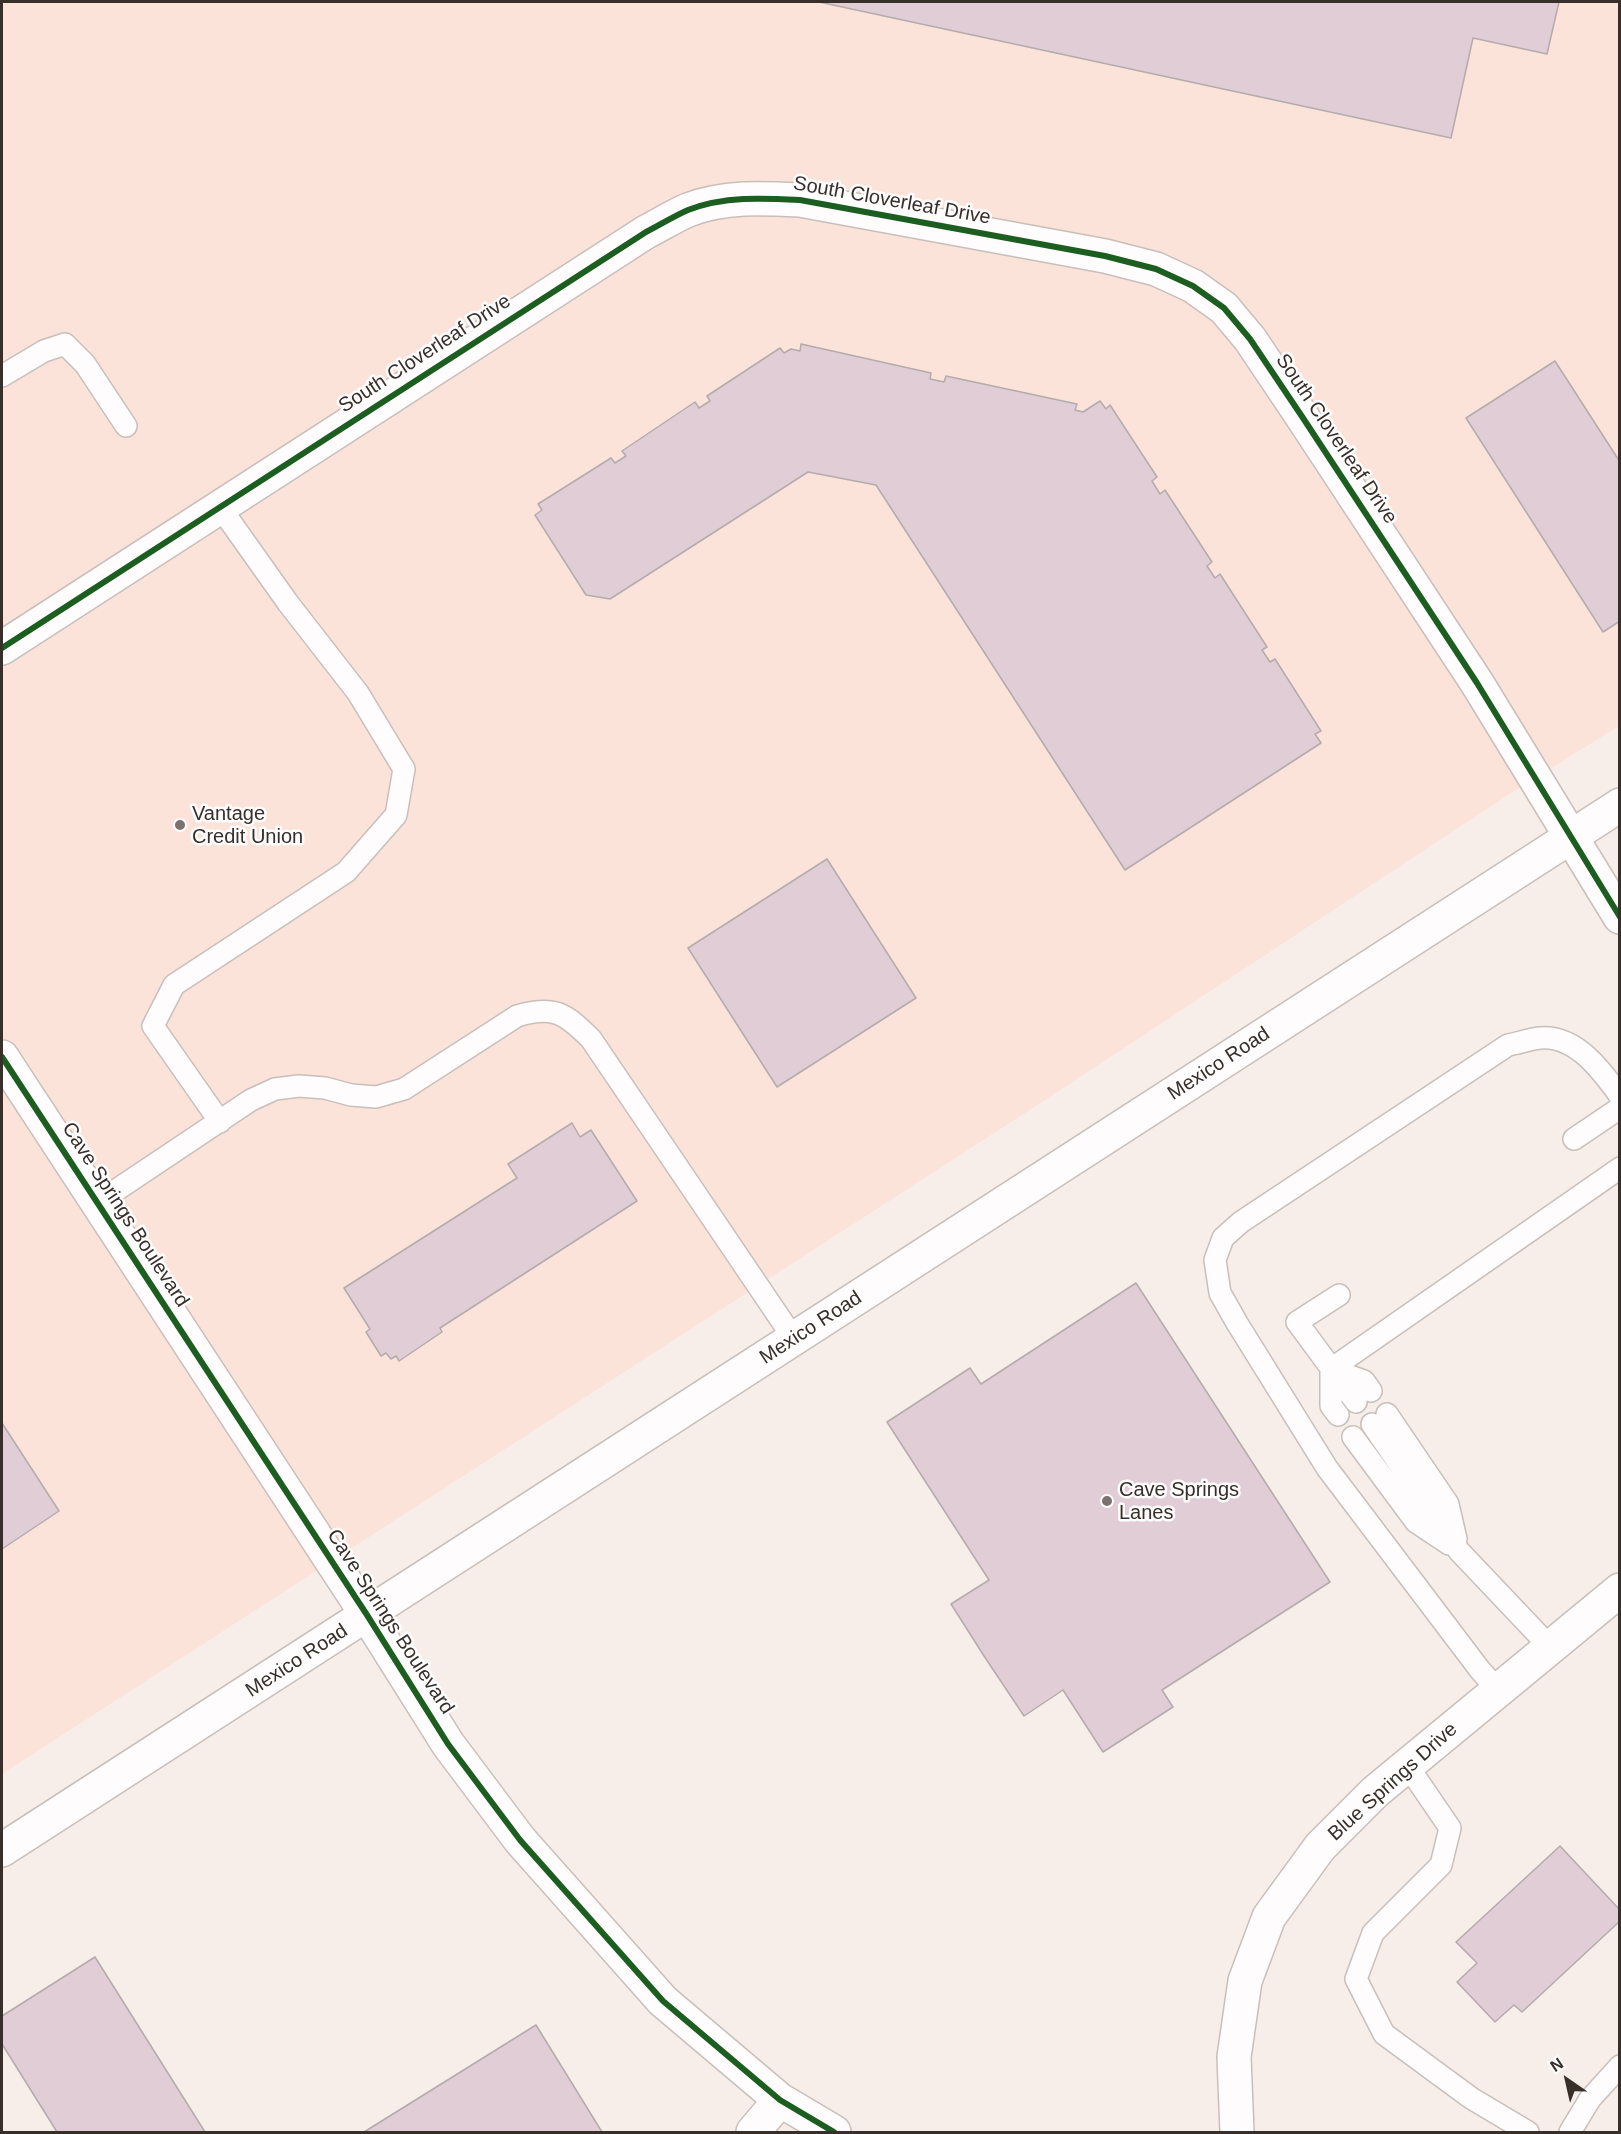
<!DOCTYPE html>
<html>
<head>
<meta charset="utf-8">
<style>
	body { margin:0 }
	#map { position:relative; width:1621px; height:2134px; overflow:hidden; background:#f7eeea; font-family:Helvetica,sans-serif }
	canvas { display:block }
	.frame { position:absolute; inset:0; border:3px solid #382e2a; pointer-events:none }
	.north { position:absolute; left:1537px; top:2050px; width:60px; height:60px; -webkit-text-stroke:4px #fdfdfd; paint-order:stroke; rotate:326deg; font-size:16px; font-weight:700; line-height:24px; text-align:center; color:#382e2a }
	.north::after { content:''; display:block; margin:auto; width:21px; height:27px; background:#382e2a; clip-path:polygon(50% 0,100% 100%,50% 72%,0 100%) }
</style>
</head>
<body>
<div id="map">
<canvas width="1621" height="2134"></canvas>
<div class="frame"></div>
<div class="north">N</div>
</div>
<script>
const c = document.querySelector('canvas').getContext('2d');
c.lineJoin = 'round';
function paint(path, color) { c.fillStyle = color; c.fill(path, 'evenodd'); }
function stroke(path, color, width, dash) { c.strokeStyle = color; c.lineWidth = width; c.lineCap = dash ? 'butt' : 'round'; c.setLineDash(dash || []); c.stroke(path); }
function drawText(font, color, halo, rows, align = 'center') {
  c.font = font + ' Helvetica,sans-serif'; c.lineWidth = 5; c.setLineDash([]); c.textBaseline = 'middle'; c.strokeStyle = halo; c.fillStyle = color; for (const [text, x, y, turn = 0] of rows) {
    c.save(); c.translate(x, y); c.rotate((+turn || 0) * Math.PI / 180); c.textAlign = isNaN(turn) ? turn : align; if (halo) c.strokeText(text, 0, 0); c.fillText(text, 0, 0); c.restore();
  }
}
const built = new Path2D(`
	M2,2H1619V726L1505,797L1033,1108L2,1774Z`);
const building = new Path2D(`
	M819,2H1559L1547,54L1473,38L1451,138Z
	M801,344L931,373L930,379L944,382L946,376L1077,404L1075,410L1083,412L1100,401L1106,409L1110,405L1157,477L1152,481L1160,494L1165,490L1212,562L1207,566L1215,578L1220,574L1267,647L1262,650L1270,662L1275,659L1321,731L1315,734L1321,743L1125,870L876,485L808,472L610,599L586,595L535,515L542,510L538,504L611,458L615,463L626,456L622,451L695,402L699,408L710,401L707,396L780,348L784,353L791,349L800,351Z
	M1555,361L1620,462V621L1603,632L1466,418Z
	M827,859L916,998L777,1087L688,948Z
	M572,1123L580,1137L591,1130L637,1201L440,1328L442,1332L399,1361L396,1356L391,1359L386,1353L381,1356L366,1332L370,1329L344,1288L517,1178L508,1164Z
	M1136,1283L1330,1582L1162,1690L1173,1707L1103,1752L1063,1690L1024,1716L984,1656L951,1604L989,1580L887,1422L970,1368L981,1384Z
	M2,1423L59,1511L2,1549Z
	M1560,1846L1620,1910V1921L1522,2012L1514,2005L1495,2022L1457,1982L1477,1963L1456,1942Z
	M95,1957L205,2132H57L2,2044V2016Z
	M536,2025L602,2132H364Z`);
const lane = new Path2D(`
	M2,376L44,351L65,344L85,364L126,426
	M220,1122L153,1026L174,985L346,872L396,815L404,769L358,693L288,603L220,507
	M1574,1139L1620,1108
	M97,1203L251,1100L275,1089L299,1086L325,1088L351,1095L376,1097L404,1089L517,1016C554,1005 565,1013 591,1039L794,1339
	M1339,1295L1297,1322L1356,1402
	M1331,1369L1620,1168
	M1331,1369V1406L1338,1415
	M1331,1369L1364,1381L1371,1391
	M1387,1414L1448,1504L1456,1539
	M1372,1424L1459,1551L1550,1647
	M1353,1437L1416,1522L1449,1544
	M1498,1690L1480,1670L1327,1468L1237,1323L1220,1293L1215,1260L1223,1238L1241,1222L1508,1045C1519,1043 1530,1039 1540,1038C1576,1035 1602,1071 1620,1096
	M1407,1765L1450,1828L1441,1865L1373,1933L1356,1979L1384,2034L1471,2098L1528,2132
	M1570,2132L1590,2099L1620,2066`);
const street = new Path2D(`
	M2,648L646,232C660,225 674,216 688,210C724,196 762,198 800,200L1105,256L1156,269L1193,286L1224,308L1250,339L1303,418L1477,683L1620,917
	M367,1615L448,1744L520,1840L663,2001L780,2100L834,2132
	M753,2132L780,2100
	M1237,2132L1234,2057L1245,1981L1269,1917L1320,1847L1375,1792L1620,1590`);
const secondary = new Path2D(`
	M2,1057L367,1615`);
const primary = new Path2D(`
	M2,1850L1620,805`);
const cycleway = new Path2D(`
	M2,648L646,232C660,225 674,216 688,210C724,196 762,198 800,200L1105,256L1156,269L1193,286L1224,308L1250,339L1303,418L1477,683L1620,917
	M2,1057L367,1615L448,1744L520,1840L663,2001L780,2100L834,2132`);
const markers = [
	[180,825,6,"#7b716d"],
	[1107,1501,6,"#7b716d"]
];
const streetNames = [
	["South Cloverleaf Drive",892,201,10],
	["South Cloverleaf Drive",425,354,-33],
	["South Cloverleaf Drive",1336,439,56],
	["Mexico Road",1219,1064,-33],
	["Cave Springs Boulevard",125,1215,57],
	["Mexico Road",811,1328,-33],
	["Cave Springs Boulevard",390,1622,57],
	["Mexico Road",297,1661,-33],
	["Blue Springs Drive",1393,1782,-42]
];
const poiNames = [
	["Vantage",192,814],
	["Credit Union",192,837],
	["Cave Springs",1119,1490],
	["Lanes",1119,1513]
];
paint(built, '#fbe3da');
paint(building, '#e1cdd5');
stroke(building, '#b4abac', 1.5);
stroke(lane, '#c8bfbb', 24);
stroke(street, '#c8bfbb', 36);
stroke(secondary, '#c8bfbb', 36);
stroke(primary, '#c8bfbb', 36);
stroke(lane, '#fefcfc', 21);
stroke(street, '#fefcfc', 33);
stroke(secondary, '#fefcfc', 33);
stroke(primary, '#fefcfc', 33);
stroke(cycleway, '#1b5e20', 6);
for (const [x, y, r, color] of markers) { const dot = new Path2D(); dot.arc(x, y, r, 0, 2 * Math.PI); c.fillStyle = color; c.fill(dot); stroke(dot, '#fdfdfd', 2); }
drawText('20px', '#382e2a', '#fdfdfd', streetNames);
drawText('20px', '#382e2a', '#fdfdfd', poiNames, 'left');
</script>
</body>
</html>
